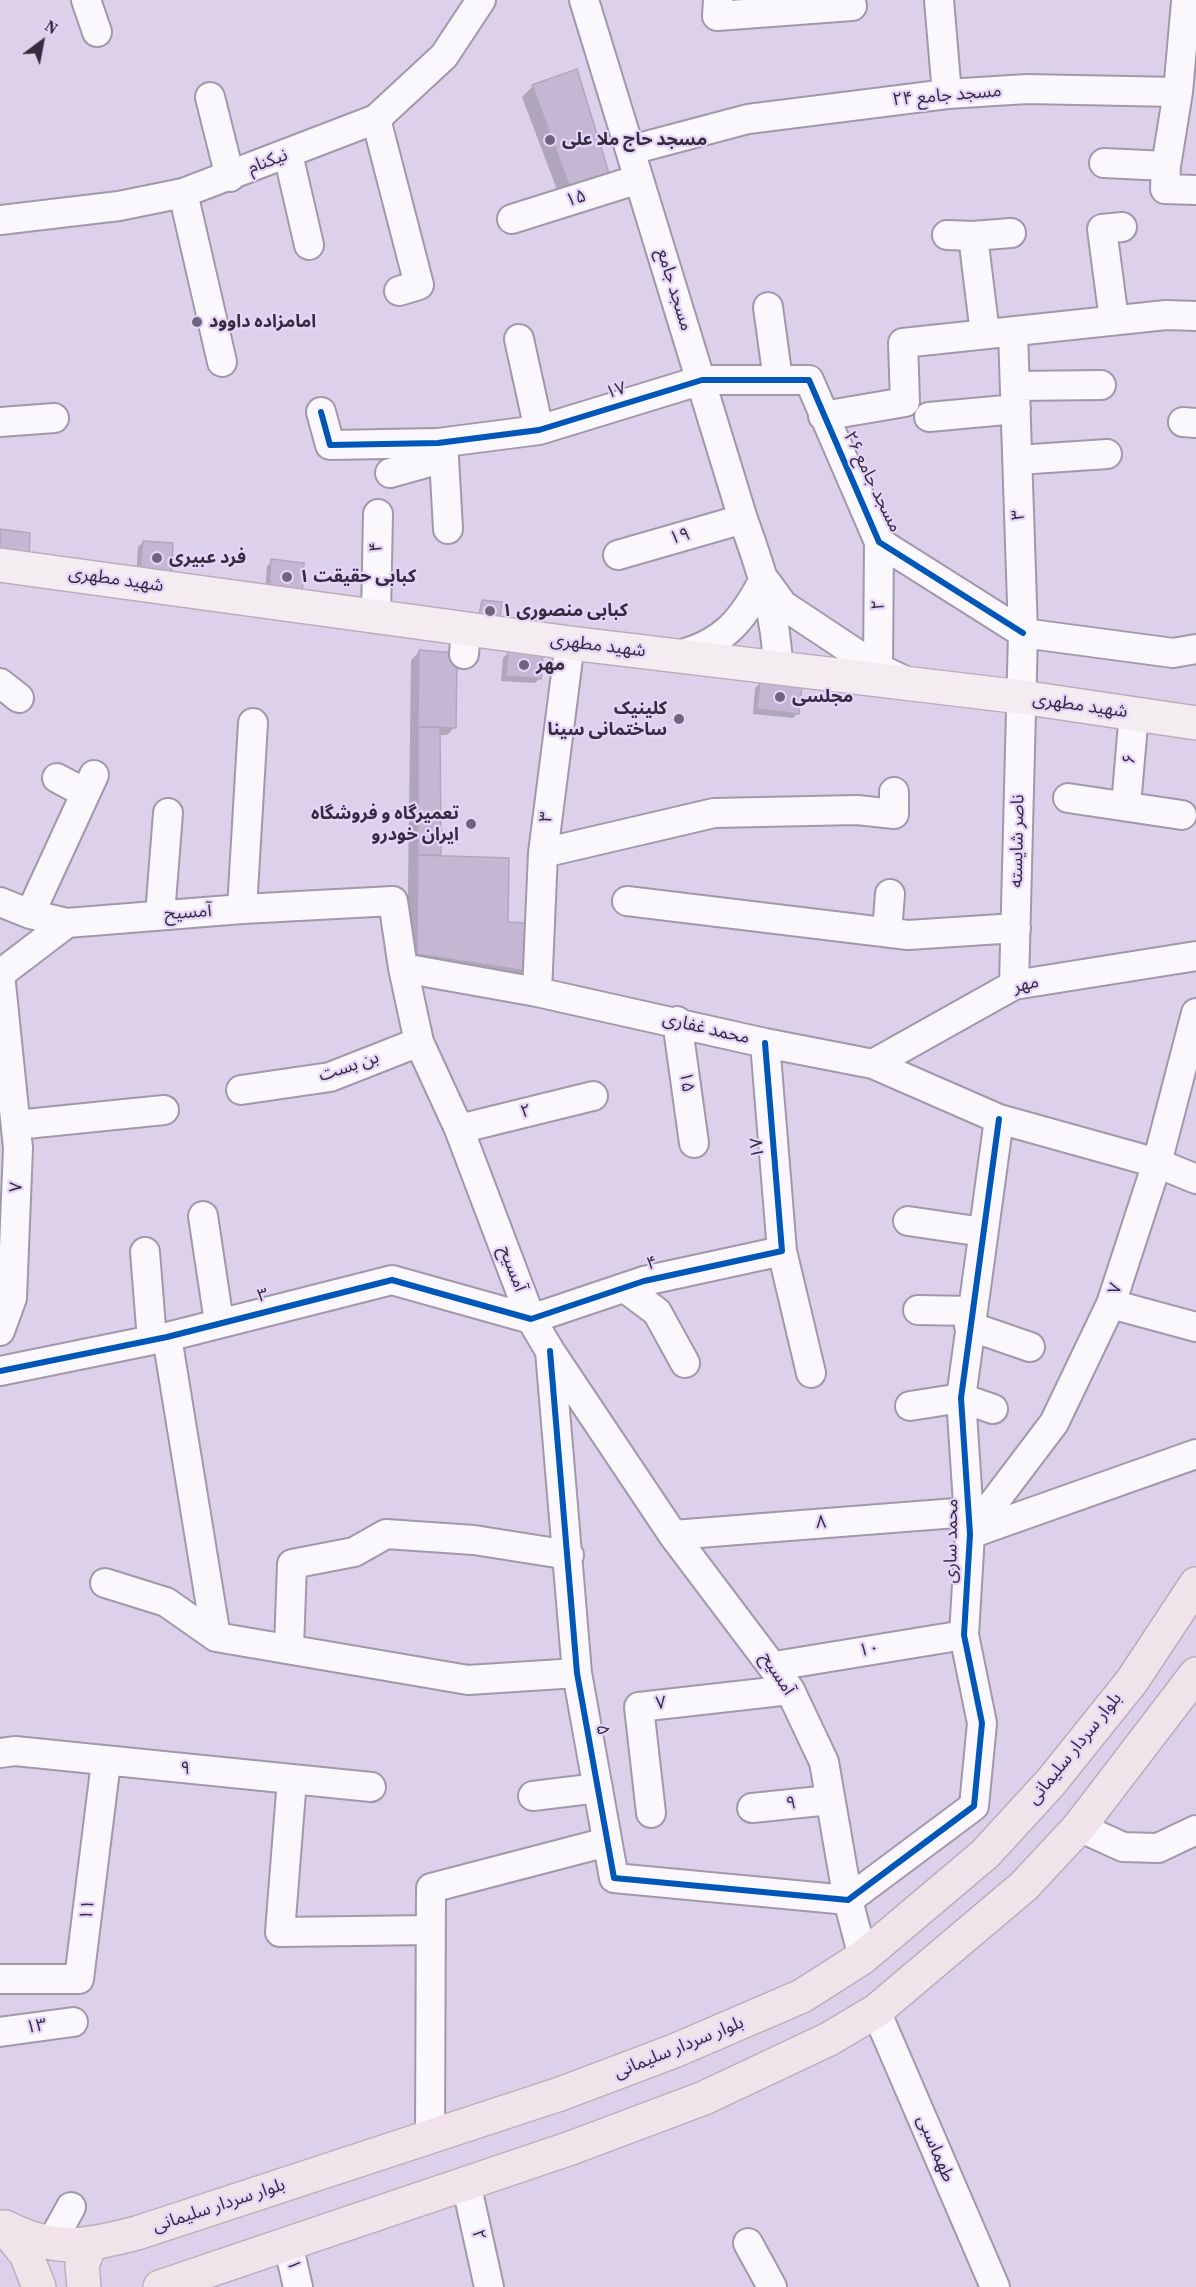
<!DOCTYPE html>
<html>
<head>
<meta charset="utf-8">
<style>
	body { margin:0 }
	#map { position:relative; width:1196px; height:2287px; overflow:hidden; background:#dcd0ea; font-family:"Source Serif 4",serif }
	canvas { display:block }
	.north { position:absolute; left:12px; top:12px; width:60px; height:60px; -webkit-text-stroke:4px #e6d4fb; paint-order:stroke; rotate:32deg; font-size:16px; font-weight:700; line-height:24px; text-align:center; color:#352c3e }
	.north::after { content:''; display:block; margin:auto; width:21px; height:27px; background:#352c3e; clip-path:polygon(50% 0,100% 100%,50% 72%,0 100%) }
</style>
</head>
<body>
<div id="map">
<canvas width="1196" height="2287"></canvas>
<div class="north">N</div>
</div>
<script>
const c = document.querySelector('canvas').getContext('2d');
c.lineJoin = 'round';
function paint(path, color) { c.fillStyle = color; c.fill(path, 'evenodd'); }
function stroke(path, color, width, dash) { c.strokeStyle = color; c.lineWidth = width; c.lineCap = dash ? 'butt' : 'round'; c.setLineDash(dash || []); c.stroke(path); }
function drawText(font, color, halo, rows, align = 'center') {
  c.font = font + ' "Source Serif 4","Noto Sans Arabic",serif'; c.lineWidth = 4.5; c.setLineDash([]); c.textBaseline = 'middle'; c.strokeStyle = halo; c.fillStyle = color; for (const [text, x, y, turn = 0] of rows) {
    c.save(); c.translate(x, y); c.rotate((+turn || 0) * Math.PI / 180); c.textAlign = isNaN(turn) ? turn : align; if (halo) c.strokeText(text, 0, 0); c.fillText(text, 0, 0); c.restore();
  }
}
const shadow = new Path2D(`
	M533,86L609,180L562,203L522,97Z
	M143,542L171,544L136,578L138,547Z
	M272,561L300,595H265L267,566Z
	M419,652L455,727L447,735H438V857L507,924L525,970L515,981L407,965L411,660Z
	M508,653L540,678L535,683L501,681L503,658Z
	M760,683L798,713L793,718L753,714L755,688Z`);
const building = new Path2D(`
	M577,69L611,180L572,193L532,85Z
	M0,529L30,533L29,558L0,555Z
	M143,541L173,543L171,577L140,573Z
	M271,559L304,563L302,595L269,591Z
	M482,600L502,602L499,623L478,620Z
	M419,650L457,653L456,728L418,727Z
	M508,651L543,654L541,679L506,676Z
	M760,681L802,686L799,714L757,709Z
	M418,727H440L441,855H418Z
	M418,855L509,858L508,922L526,923L527,971L417,954Z`);
const minor = new Path2D(`
	M86,0L97,32
	M584,0L743,519C761,569 777,616 778,669
	M718,0L717,16L852,6
	M939,0L947,94
	M1178,92L1166,166L1165,189L1196,190
	M210,97L230,177
	M376,119L419,285L399,291
	M631,150L748,119L947,94L1027,89L1178,92L1186,2
	M288,154L309,245
	M1104,163L1166,166
	M183,193L222,362
	M512,219L639,179
	M0,220L119,206L183,193L376,119L444,56L481,0
	M947,235L973,236L1011,233
	M973,236L985,334
	M768,307L778,380
	M1114,320L1102,229L1122,227
	M1013,332L1023,633L1014,985
	M519,339L539,430
	M1015,386L1101,385
	M321,412L330,445L438,443L539,430L702,380H809L879,542L1023,633L1173,653L1196,649
	M823,416L905,402L903,343L1166,315L1196,316
	M929,417L1016,409
	M0,422L54,418
	M1183,422L1196,423
	M438,443L444,458L448,529
	M1018,460L1107,454
	M390,473L444,458
	M618,555L743,519
	M767,583L783,605L878,668L901,679
	M376,616L378,514
	M464,654L466,629
	M679,655C724,643 743,620 764,579
	M878,668L879,542
	M0,683L19,698
	M57,778L85,793
	M1068,798L1182,815
	M1126,805L1134,713
	M543,853L714,813L857,810L894,814V792
	M627,901L908,935L1016,928
	M0,902L30,914L67,923L242,909L393,901L403,968L419,1042L459,1129L531,1319L550,1351L673,1535L790,1690L824,1762L848,1900L863,1957
	M242,909L253,723
	M30,914L94,775
	M160,915L168,813
	M887,932L890,894
	M403,968L537,992L765,1043L873,1064L999,1119L1157,1163L1196,1179
	M0,974L18,1148L12,1298L0,1331
	M0,974L67,923
	M537,992L543,853L570,643
	M677,1021L694,1143
	M765,1043L782,1251L811,1373
	M873,1064L1014,985L1196,956
	M241,1090L330,1077L419,1042
	M16,1125L164,1110
	M459,1129L593,1096
	M203,1216L219,1322
	M908,1221L983,1232
	M145,1252L152,1340
	M625,1288L657,1312L685,1363
	M1111,1304L1196,1327
	M918,1310L971,1311
	M969,1326L1030,1347
	M167,1337L216,1637
	M550,1351L577,1673L614,1878L848,1900L974,1806L982,1723L964,1635L970,1534L961,1398L999,1119
	M0,1371L167,1337L392,1280L531,1319L644,1281L782,1251
	M910,1406L961,1398L993,1409
	M970,1534L1054,1423L1111,1304L1157,1163L1196,1013
	M970,1534L1196,1454
	M673,1535L969,1512
	M105,1583L166,1602L216,1637L468,1680L577,1673
	M289,1649L292,1564L354,1552L386,1534L474,1540L569,1555
	M775,1666L964,1635
	M0,1753L15,1751L371,1787
	M292,1779L280,1932L430,1930
	M533,1796L598,1788
	M752,1808L830,1800
	M651,1813L639,1707L790,1690
	M1079,1827L1123,1847L1158,1848L1196,1830
	M0,1979H79L106,1762
	M876,2011L995,2287
	M0,2032L73,2022
	M430,2137L431,1888L607,1842
	M466,2183L489,2287
	M748,2243L772,2287
	M288,2244L298,2287
	M50,2245L71,2207`);
const major = new Path2D(`
	M0,565L570,643L1021,697L1196,723`);
const highway = new Path2D(`
	M4,2227L26,2254L39,2287
	M5,2227C56,2253 85,2246 137,2233L560,2094L674,2051L802,1996L863,1957L985,1854L1051,1782L1132,1681L1196,1584
	M84,2287L82,2265L90,2245
	M160,2287L571,2148L704,2098L829,2039L876,2011L1024,1886L1079,1827L1196,1674`);
const cycleway = new Path2D(`
	M321,412L330,445L438,443L539,430L702,380H809L879,542L1023,633
	M550,1351L577,1673L614,1878L848,1900L974,1806L982,1723L964,1635L970,1534L961,1398L999,1119
	M0,1371L167,1337L392,1280L531,1319L644,1281L782,1251L765,1043`);
const markers = [
	[550,140,6,"#6f657a"],
	[197,322,6,"#6f657a"],
	[157,558,6,"#6f657a"],
	[287,577,6,"#6f657a"],
	[490,611,6,"#6f657a"],
	[524,665,6,"#6f657a"],
	[780,697,6,"#6f657a"],
	[679,719,6,"#6f657a"],
	[471,824,6,"#6f657a"]
];
const streetNames = [
	["۲۴ مسجد جامع",947,96,-5],
	["نیکنام",268,162,-21],
	["۱۵",576,199,-17],
	["مسجد جامع",674,290,73],
	["۱۷",616,391,-17],
	["۲۶ مسجد جامع",872,482,64],
	["۳",1019,515,-92],
	["۱۹",680,537,-16],
	["۴",377,547,-89],
	["شهید مطهری",116,580,8],
	["۲",879,605,-89],
	["شهید مطهری",598,646,7],
	["شهید مطهری",1080,706,8],
	["۶",1130,759,-85],
	["۳",547,817,-83],
	["ناصر شایسته",1018,841,-89],
	["آمسیح",188,913,-4],
	["مهر",1026,985,-14],
	["محمد غفاری",706,1029,13],
	["بن بست",349,1067,-18],
	["۱۵",686,1082,82],
	["۲",526,1112,-14],
	["۱۷",758,1148,-95],
	["۷",17,1187,-87],
	["۴",652,1264,-13],
	["آمسیح",512,1269,69],
	["۷",1116,1289,-72],
	["۳",263,1296,-14],
	["۸",821,1523,-4],
	["محمد ساری",952,1541,-89],
	["۱۰",869,1650,-9],
	["آمسیح",777,1674,57],
	["۷",661,1704,-6],
	["۵",602,1730,80],
	["بلوار سردار سلیمانی",1075,1749,-51],
	["۹",185,1769,5],
	["۹",791,1804,-5],
	["۱۱",88,1910,-83],
	["۱۳",36,2027,-8],
	["بلوار سردار سلیمانی",679,2048,-22],
	["طهماسبی",935,2149,67],
	["بلوار سردار سلیمانی",219,2206,-18],
	["۲",478,2235,77],
	["۱",293,2265,76]
];
const poiNames = [
	["مسجد حاج ملا علی",562,140],
	["امامزاده داوود",209,322],
	["فرد عبیری",169,558],
	["کبابی حقیقت ۱",299,577],
	["کبابی منصوری ۱",502,611],
	["مهر",536,665],
	["مجلسی",792,697],
	["کلینیک",667,709,"right"],
	["ساختمانی سینا",667,730,"right"],
	["تعمیرگاه و فروشگاه",459,814,"right"],
	["ایران خودرو",459,835,"right"]
];
paint(shadow, '#0003');
paint(building, '#c5b7d3');
stroke(building, '#b1a7bb', 1.5);
stroke(minor, '#a198ab', 32);
stroke(major, '#bdadbc', 36);
stroke(highway, '#bdadbc', 36);
stroke(minor, '#faf8fc', 28);
stroke(major, '#f3ecf1', 33);
stroke(highway, '#f0e4ea', 33);
stroke(cycleway, '#0057b8', 6);
for (const [x, y, r, color] of markers) { const dot = new Path2D(); dot.arc(x, y, r, 0, 2 * Math.PI); c.fillStyle = color; c.fill(dot); stroke(dot, '#e6d4fb', 2); }
drawText('18px', '#352c3e', '#e6d4fb', streetNames);
drawText('bold 18px', '#352c3e', '#e6d4fb', poiNames, 'left');
</script>
</body>
</html>
